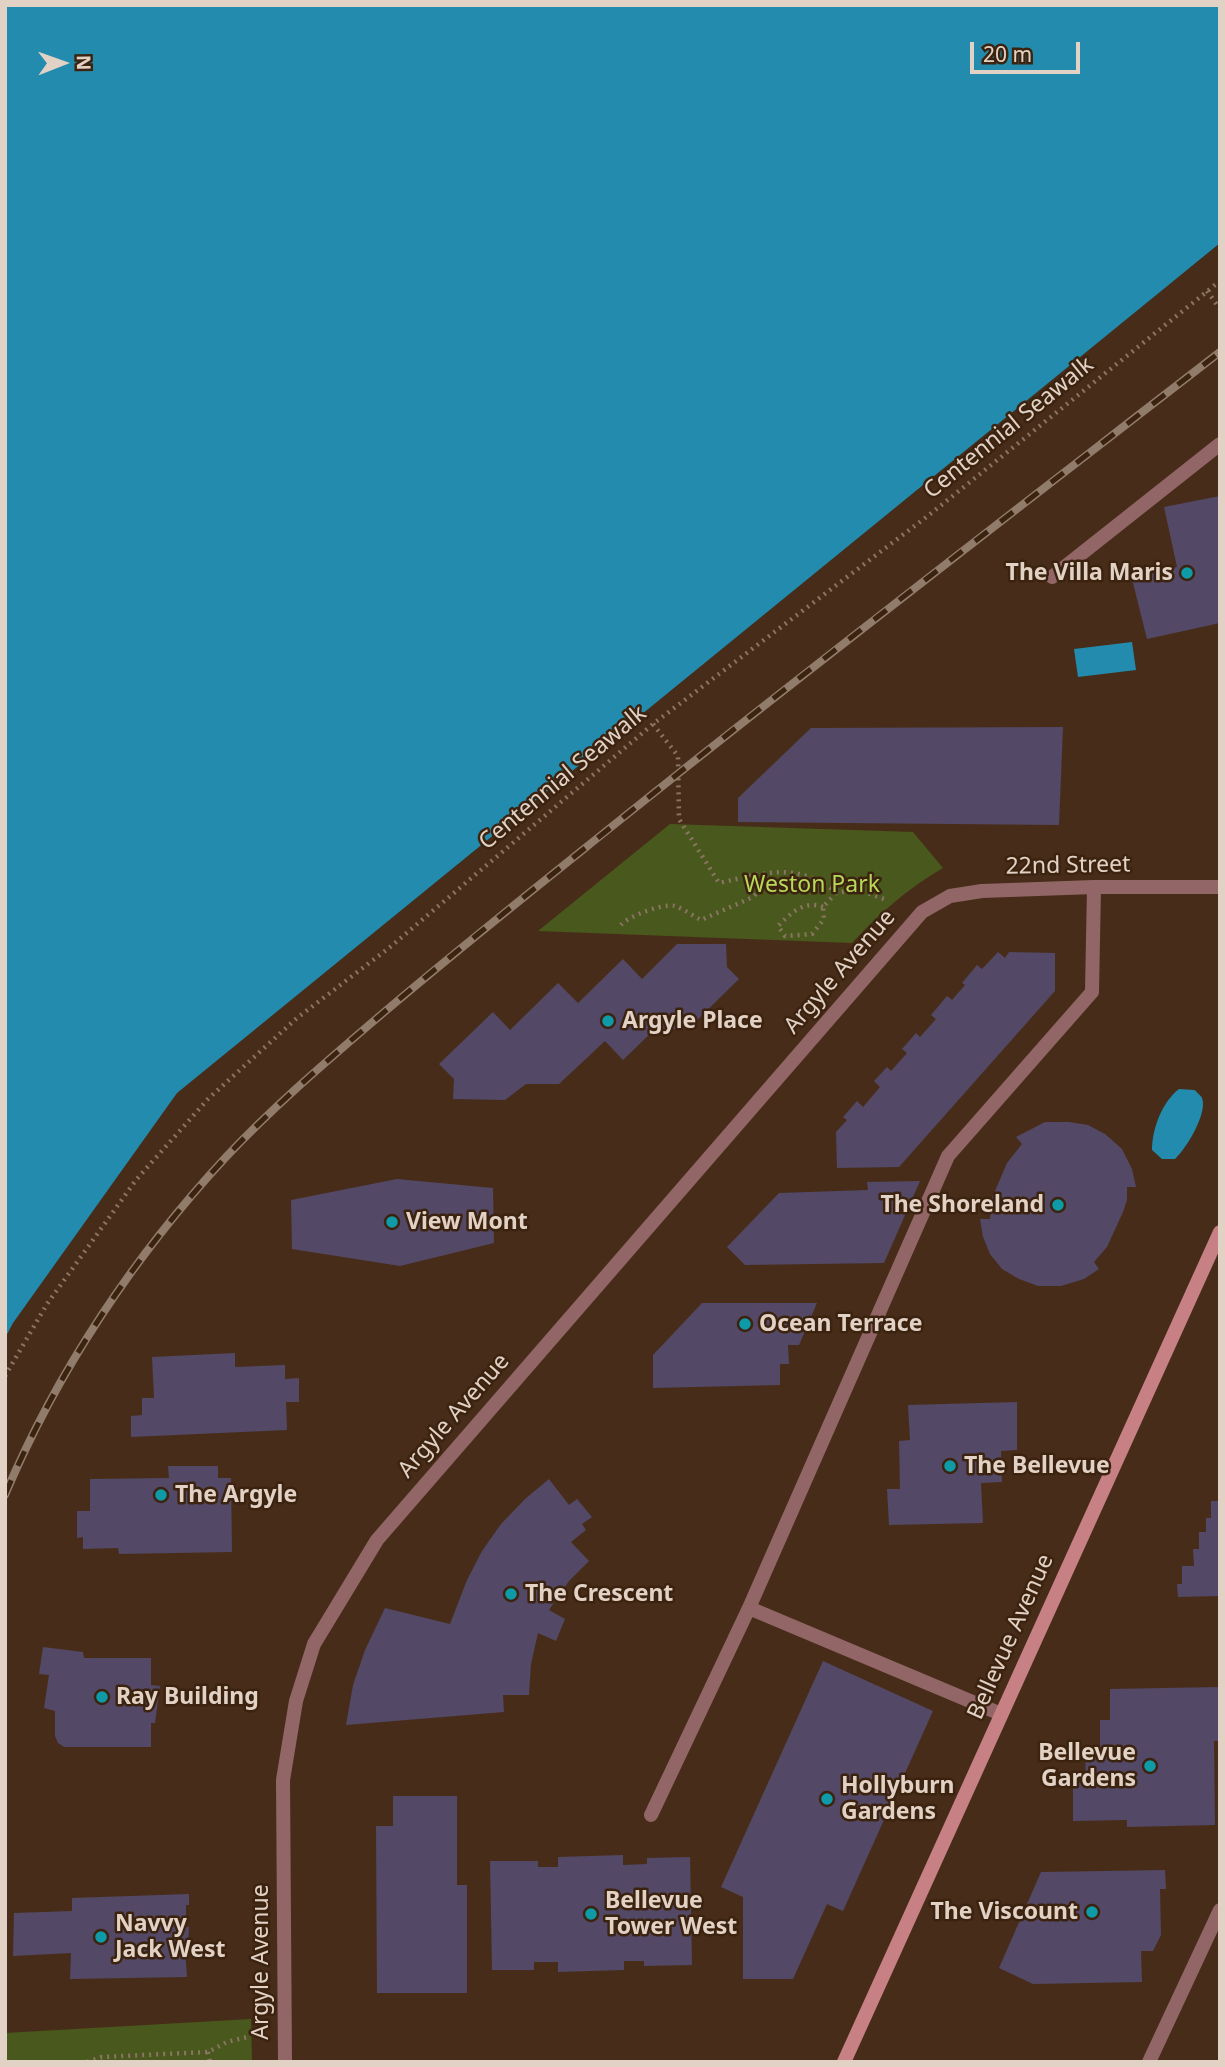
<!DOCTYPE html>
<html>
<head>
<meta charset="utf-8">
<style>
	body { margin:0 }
	#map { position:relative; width:1225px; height:2067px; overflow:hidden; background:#472d19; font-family:"Noto Sans",sans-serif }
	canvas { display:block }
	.frame { position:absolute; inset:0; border:7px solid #e2d1c5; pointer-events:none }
	.north { position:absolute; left:28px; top:28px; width:70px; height:70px; -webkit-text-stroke:5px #3c230f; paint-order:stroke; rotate:89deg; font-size:19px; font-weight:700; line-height:28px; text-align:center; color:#e2d1c5 }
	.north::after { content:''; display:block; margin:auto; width:24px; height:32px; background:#e2d1c5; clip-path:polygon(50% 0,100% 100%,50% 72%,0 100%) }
	.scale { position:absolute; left:970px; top:42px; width:110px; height:32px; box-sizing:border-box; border:4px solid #e2d1c5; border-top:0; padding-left:9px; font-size:21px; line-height:24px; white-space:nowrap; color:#e2d1c5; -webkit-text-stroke:5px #3c230f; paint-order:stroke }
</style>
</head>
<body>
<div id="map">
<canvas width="1225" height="2067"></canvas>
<div class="frame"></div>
<div class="north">N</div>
<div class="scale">20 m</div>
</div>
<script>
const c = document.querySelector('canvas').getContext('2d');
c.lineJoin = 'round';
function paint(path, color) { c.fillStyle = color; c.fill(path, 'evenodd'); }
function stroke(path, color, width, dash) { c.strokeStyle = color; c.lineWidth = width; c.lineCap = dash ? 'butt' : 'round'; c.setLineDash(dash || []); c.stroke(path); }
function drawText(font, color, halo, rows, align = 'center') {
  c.font = font + ' "Noto Sans",sans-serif'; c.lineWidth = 5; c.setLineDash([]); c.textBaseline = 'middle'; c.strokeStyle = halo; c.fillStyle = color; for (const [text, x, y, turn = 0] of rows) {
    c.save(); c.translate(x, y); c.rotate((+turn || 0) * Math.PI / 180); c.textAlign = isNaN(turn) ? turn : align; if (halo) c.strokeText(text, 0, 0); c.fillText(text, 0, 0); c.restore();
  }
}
const green = new Path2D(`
	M670,824L913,832L943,868C907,889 880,913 852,943L538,931Z
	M251,2019L252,2062H5V2033Z`);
const water = new Path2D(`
	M5,5H1220V243L177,1093L13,1323L5,1338Z
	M1132,642L1136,670L1078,677L1074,649Z
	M1179,1089L1194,1090C1195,1090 1202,1097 1202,1098C1208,1113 1186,1149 1175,1159H1162L1152,1150C1152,1129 1162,1102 1179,1089Z`);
const building = new Path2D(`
	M1220,496V623L1147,639L1132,579L1177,567L1164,507Z
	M1063,727L1059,825L738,822V798L811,728Z
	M677,944H726L727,967L739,979L688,1029H655L623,1060L605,1041L559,1084H526L505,1100L453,1099L454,1079L439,1064L493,1012L510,1030L558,983L578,1003L623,959L642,979Z
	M998,952L1005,958L1009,952L1055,953V991L899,1167L837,1168L836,1132L847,1120L843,1117L857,1101L863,1107L880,1087L874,1081L887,1067L891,1071L907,1053L902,1049L916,1033L920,1037L936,1019L931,1015L947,996L952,1000L965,985L962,983L977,965L982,969Z
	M1045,1122H1069L1088,1125L1105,1134L1122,1149L1132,1169L1136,1187H1127V1200L1123,1212L1107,1247L1094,1262L1099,1269L1084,1279L1061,1286H1038L1019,1279L1002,1269L990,1254L983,1237L980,1219H990L992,1198L1007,1163L1022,1144L1016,1137Z
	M397,1179L493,1188L494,1243L400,1266L292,1249L291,1200Z
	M920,1181L884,1263L745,1265L727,1247L779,1193L868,1190L867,1182Z
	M702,1303H817L799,1345H788L789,1364H780V1385L653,1388V1355Z
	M235,1353V1367L285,1365V1379L299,1378V1402H286L287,1430L131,1437V1416L142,1415V1398H154L152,1357Z
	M1017,1402V1450L1001,1451L1002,1482L981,1483L983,1523L889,1525L887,1489H900L899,1441L910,1440L908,1405Z
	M168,1466H218V1478H231L232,1552L119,1554L118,1548L83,1549V1537L77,1538V1511H90V1479L169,1478Z
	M549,1479L569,1505L577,1499L592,1517L582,1524L586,1530L571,1542L589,1561L569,1581L549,1610L565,1619L556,1641L538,1633L531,1664L529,1695H503L504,1712L346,1725L353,1685L365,1650L385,1608L450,1624L467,1580L482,1551L501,1524L525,1499Z
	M1211,1501H1220V1596L1178,1597L1177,1584H1182V1566H1194L1193,1549H1199V1532H1206V1518H1211Z
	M43,1647L83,1652L84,1658H151V1685L160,1686L155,1723H151V1747H64L58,1743L55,1736V1711L44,1708L49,1675L39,1674Z
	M823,1661L933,1711L843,1911L827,1904L793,1979H743V1897L721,1887Z
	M1220,1687V1741H1214L1215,1825L1127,1827V1820L1073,1821V1783L1086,1782L1085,1749L1100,1748V1720H1110V1689Z
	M393,1796H457V1885H467V1993H377L376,1826H393Z
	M623,1855V1865L647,1864V1858L690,1857L692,1965L644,1966V1961H624V1970L558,1972V1962H534V1970H492L490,1861H538V1867H558V1857Z
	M1165,1870L1166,1889H1160L1161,1935L1153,1951H1141L1142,1982L1033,1984L999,1968L1041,1872Z
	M189,1894V1905H186V1927H189L188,1948H185L187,1977L70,1979L71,1953L13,1956L14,1913L72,1911V1898Z`);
const path = new Path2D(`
	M1207,291L1220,309
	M653,724L678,756L679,819L719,883C764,873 797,861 837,893L855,889L887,900
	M823,907C804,900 791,913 778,926L785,936L812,934L824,919L823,907L836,893
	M621,925C628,916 664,903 675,906C684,909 693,916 701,920L753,897L773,875
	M5,1376L47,1304L136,1180L208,1099L297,1018L389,948L653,724L929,515L1220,281
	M208,2052L210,2062
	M87,2062L102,2057L208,2052L227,2042L247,2037`);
const lane = new Path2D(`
	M1052,577L1220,444
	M749,1608L1001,1714
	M651,1815L749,1608L948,1156L1092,992L1094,887
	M1149,2062L1220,1910`);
const street = new Path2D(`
	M285,2062L283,1780L296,1701L314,1644L377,1540L922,912L950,896L982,891L1094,887H1220`);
const secondary = new Path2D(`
	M844,2062L1220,1232`);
const rail = new Path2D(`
	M5,1495C57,1371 135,1255 226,1157C271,1109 320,1067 369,1025C453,953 539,885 625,816C821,659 1021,506 1220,352`);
const markers = [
	[1187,573,7,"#0f9aa8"],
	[608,1021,7,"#0f9aa8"],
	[1058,1205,7,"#0f9aa8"],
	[392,1222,7,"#0f9aa8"],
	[745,1324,7,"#0f9aa8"],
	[950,1466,7,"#0f9aa8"],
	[161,1495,7,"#0f9aa8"],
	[511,1594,7,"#0f9aa8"],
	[102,1697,7,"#0f9aa8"],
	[1150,1766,7,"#0f9aa8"],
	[827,1799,7,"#0f9aa8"],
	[1092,1912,7,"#0f9aa8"],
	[591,1914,7,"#0f9aa8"],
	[101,1937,7,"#0f9aa8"]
];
const streetNames = [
	["Centennial Seawalk",1009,428,-39],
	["Centennial Seawalk",563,778,-40],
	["22nd Street",1068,866,-1],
	["Argyle Avenue",840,972,-49],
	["Argyle Avenue",454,1416,-49],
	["Bellevue Avenue",1011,1637,-66],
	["Argyle Avenue",261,1962,-90]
];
const poiNames = [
	["The Villa Maris",1173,573,"right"],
	["Argyle Place",622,1021],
	["The Shoreland",1044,1205,"right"],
	["View Mont",406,1222],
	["Ocean Terrace",759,1324],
	["The Bellevue",964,1466],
	["The Argyle",175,1495],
	["The Crescent",525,1594],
	["Ray Building",116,1697],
	["Bellevue",1136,1753,"right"],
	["Gardens",1136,1779,"right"],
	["Hollyburn",841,1786],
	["Gardens",841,1812],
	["Bellevue",605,1901],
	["Tower West",605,1927],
	["The Viscount",1078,1912,"right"],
	["Navvy",115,1924],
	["Jack West",115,1950]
];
const parkNames = [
	["Weston Park",812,885]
];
paint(green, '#49581c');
paint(water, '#238bad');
paint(building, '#534865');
stroke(path, '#8a7464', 4.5, [2, 5]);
stroke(lane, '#926667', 14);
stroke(street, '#926667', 14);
stroke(secondary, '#c78083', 14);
stroke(rail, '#917c6b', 8);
stroke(rail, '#3c230f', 5, [16]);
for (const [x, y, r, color] of markers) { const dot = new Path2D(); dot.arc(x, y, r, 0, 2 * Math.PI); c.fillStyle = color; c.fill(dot); stroke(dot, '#3c230f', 2.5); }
drawText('23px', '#e2d1c5', '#3c230f', streetNames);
drawText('bold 23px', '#e2d1c5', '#3c230f', poiNames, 'left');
drawText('23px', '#b7d859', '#3c230f', parkNames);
</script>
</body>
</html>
